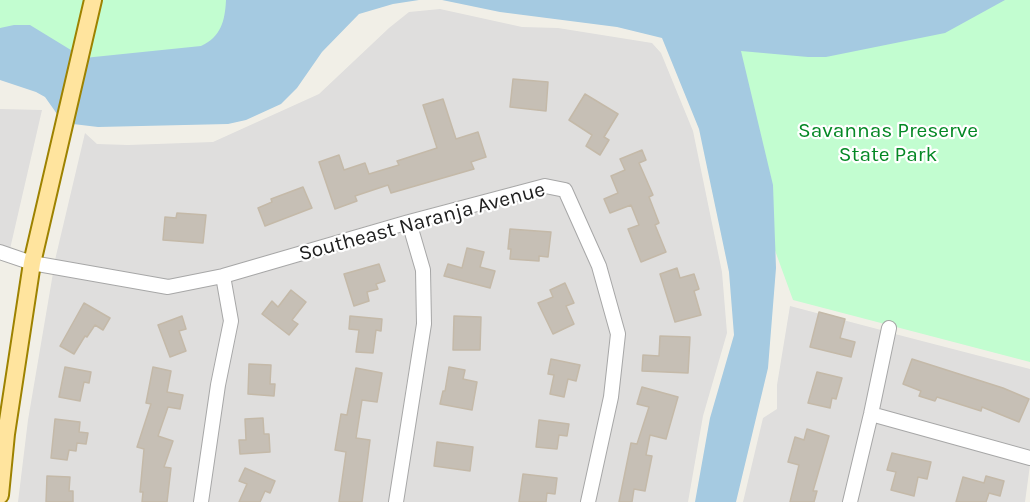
<!DOCTYPE html>
<html>
<head>
<meta charset="utf-8">
<style>
	body { margin:0 }
	canvas { display:block; background:#f1efe7 }
</style>
</head>
<body>
<canvas width="1030" height="502"></canvas>
<script>
const c = document.querySelector('canvas').getContext('2d');
c.lineJoin = 'round';
function paint(path, color) { c.fillStyle = color; c.fill(path, 'evenodd'); }
function stroke(path, color, width, dash) { c.strokeStyle = color; c.lineWidth = width; c.lineCap = dash ? 'butt' : 'round'; c.setLineDash(dash || []); c.stroke(path); }
function drawText(font, color, halo, rows, align = 'center') {
  c.font = font + ' Karla,sans-serif'; c.lineWidth = 4.5; c.setLineDash([]); c.textBaseline = 'middle'; c.strokeStyle = halo; c.fillStyle = color; for (const [text, x, y, turn = 0] of rows) {
    c.save(); c.translate(x, y); c.rotate((+turn || 0) * Math.PI / 180); c.textAlign = isNaN(turn) ? turn : align; if (halo) c.strokeText(text, 0, 0); c.fillText(text, 0, 0); c.restore();
  }
}
const residential = new Path2D(`
	M440,9L522,27L558,28L652,43L661,53L693,131L722,272L727,333L703,416L688,502H595L617,399L625,335L606,264L572,188L566,184L542,179L401,216L221,269L167,281L55,260L85,133L97,144L128,145L213,142L319,94L389,28L409,12Z
	M0,109L42,110L10,249L0,245Z
	M545,193L561,196L593,267L611,334L604,395L581,502H403L419,390L431,325L429,269L417,227Z
	M405,230L416,271L417,322L406,387L390,502H208L225,387L238,323L231,281Z
	M53,273L168,294L218,284L224,320L211,382L194,502H18L28,420Z
	M790,306L881,330L865,411L843,502H743L763,418L777,409V385Z
	M895,334L1030,369V451L879,409Z
	M876,422L1030,465L1025,502H857Z`);
const park = new Path2D(`
	M0,0H324L258,72L0,53Z
	M687,0H1030V362L793,300L741,157Z`);
const water = new Path2D(`
	M226,0H419L393,4L359,14L322,52L297,88L281,104L246,120L228,124L98,127L73,124L57,114L45,97L36,92L0,80V28L14,25H30L84,58L201,46C221,37 225,21 226,0Z
	M442,0H1005L945,33L826,57H808L741,51L773,185L776,268L768,368L736,502H695L710,418L734,335L729,272L699,129L662,38L617,27L500,12Z`);
const building = new Path2D(`
	M513,79L548,82L546,111L510,107Z
	M585,94L618,114L604,137L609,140L600,155L586,146L592,135L569,120Z
	M443,99L456,139L478,132L486,157L471,162L474,169L391,193L388,185L355,196L357,201L335,209L319,162L339,155L344,170L365,163L369,174L399,165L397,161L437,148L423,105Z
	M642,150L646,160L639,163L653,195L649,197L659,223L655,225L666,252L641,262L628,229L639,225L631,205L610,213L604,199L618,193L611,176L625,170L620,159Z
	M303,187L312,208L265,226L258,208L272,202L271,199Z
	M177,213L206,215L203,243L163,240L165,217L176,218Z
	M510,229L551,232L548,257L539,256V261L510,259L511,249H508Z
	M467,248L484,252L480,267L495,271L490,288L444,276L448,264L462,268Z
	M379,264L385,281L376,284L378,289L367,292L369,301L354,306L344,274Z
	M677,268L680,278L694,274L699,289L694,291L701,315L675,322L660,274Z
	M565,283L574,303L566,306L574,324L553,334L538,303L553,297L550,290Z
	M291,290L306,302L292,320L298,324L289,335L262,314L272,301L278,307Z
	M84,303L110,318L103,330L95,325L87,337L85,336L74,354L60,346Z
	M819,312L845,319L840,338L855,342L851,357L810,347Z
	M182,316L186,329L179,331L186,351L170,357L158,325Z
	M350,316L382,319L381,331L376,330L373,353L356,352L359,330L349,329Z
	M454,316L481,317L480,350H453Z
	M660,336L690,337L688,373L642,371L643,355L659,356Z
	M551,359L580,365L576,381L568,379L564,397L550,394L554,375L548,374Z
	M912,359L1003,388L1029,399L1019,422L982,407L981,411L937,397L935,401L919,396L921,391L903,384Z
	M249,364L271,365L270,384H275L274,396L248,394Z
	M65,367L91,372L89,383L84,382L80,401L59,397Z
	M153,367L171,371L167,392L183,395L180,409L168,407L158,436L173,441L164,467L171,468L167,502H142L143,492H140L144,449L137,447L151,404L146,403Z
	M449,367L465,370L463,379L477,382L472,410L440,404L443,391H445Z
	M356,368L382,373L377,402L362,400L356,438L370,440L362,502H339L346,452L335,450L341,414L347,415Z
	M817,372L842,378L836,399L832,398L830,408L808,403Z
	M642,387L678,397L666,439L650,435L646,455L652,456L645,491L634,489L632,502H619L631,443L637,444L649,407L637,404Z
	M263,418L264,434H269L270,452L240,454L239,440H246L245,419Z
	M55,419L80,422L79,432L88,433L86,444L77,443L76,451L69,450L67,460L51,458Z
	M539,420L569,424L567,436L559,435L557,449L536,447Z
	M807,429L829,436L813,491H817L814,502H790L799,465L788,462L795,437L804,440Z
	M437,442L473,447L470,471L434,466Z
	M892,453L931,462L927,479L918,477L914,496L891,490L896,472L887,470Z
	M245,468L275,481L270,493L265,491L260,502H239L247,484L239,481Z
	M523,474L557,478L555,494L547,493L546,502H519Z
	M47,476L70,477L69,491H73V502H46Z
	M986,476L1004,481L1000,496L989,493L986,502H956L963,477L984,483Z`);
const minor = new Path2D(`
	M0,252L32,263L168,287L223,276L409,222L545,186L565,190L599,266L618,334L611,397L588,502
	M871,414L1030,458
	M201,502L218,385L231,321L223,276
	M396,502L424,324L423,270L409,222
	M850,502L871,414L889,328`);
const major = new Path2D(`
	M0,495L6,434L32,263L93,0`);
const parkNames = [
	["Savannas Preserve",888,131],
	["State Park",888,155]
];
const streetNames = [
	["Southeast Naranja Avenue",422,222,-15]
];
paint(residential, '#dfdedd');
paint(park, '#c2fdd0');
paint(water, '#a5cae1');
paint(building, '#c6bfb5');
stroke(building, '#c4b9a8', 1.5);
stroke(minor, '#a7a7a7', 16);
stroke(major, '#9d8200', 20);
stroke(minor, '#fff', 14);
stroke(major, '#ffe49e', 16);
drawText('21px', '#058825', '#fff', parkNames);
drawText('21px', '#202020', '#fff', streetNames);
</script>
</body>
</html>
